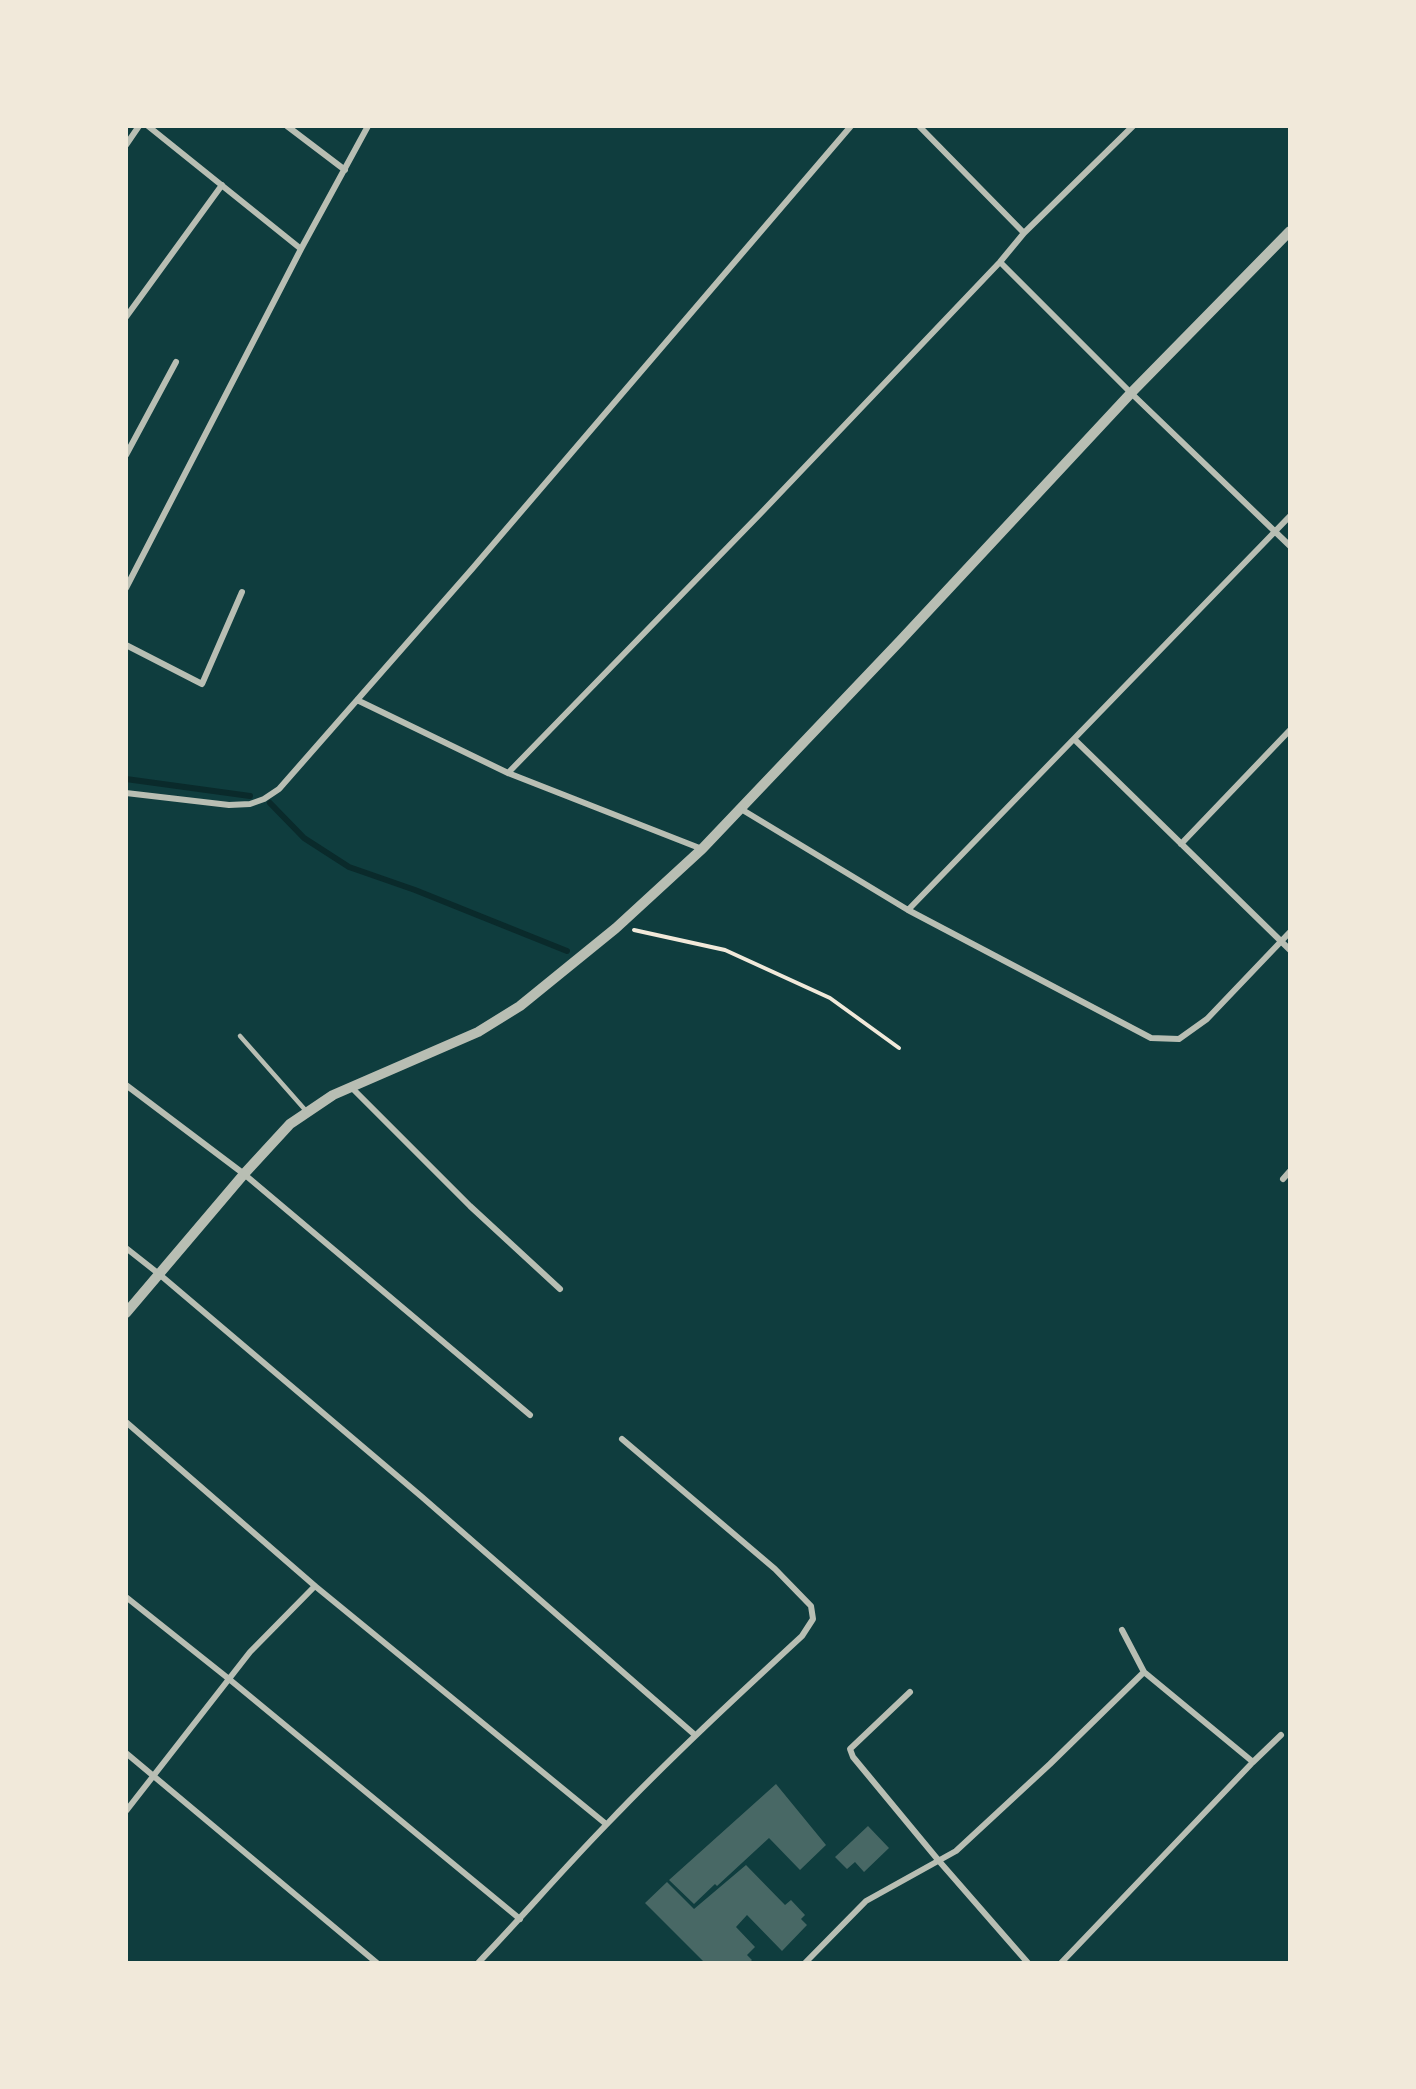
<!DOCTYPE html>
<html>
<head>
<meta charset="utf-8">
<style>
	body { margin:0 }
	#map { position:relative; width:1416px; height:2089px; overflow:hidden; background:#0f3d3e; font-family:Overpass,sans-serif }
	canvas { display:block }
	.frame { position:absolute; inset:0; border:128px solid #f1e9da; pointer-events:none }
</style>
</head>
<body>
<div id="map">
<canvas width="1416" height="2089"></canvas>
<div class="frame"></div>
</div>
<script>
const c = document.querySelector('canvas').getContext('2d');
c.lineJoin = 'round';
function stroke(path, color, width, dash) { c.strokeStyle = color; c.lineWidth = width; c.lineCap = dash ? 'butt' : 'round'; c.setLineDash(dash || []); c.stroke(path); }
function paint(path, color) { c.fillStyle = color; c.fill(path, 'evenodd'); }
const stream = new Path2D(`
	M126,779L250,796
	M270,803L304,838L349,867L415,890L567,951`);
const building = new Path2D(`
	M776,1784L826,1845L800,1870L769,1838L717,1886L715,1884L694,1904L669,1880Z
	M868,1826L889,1848L864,1872L855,1862L847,1869L835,1857Z
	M746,1865L785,1905L791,1900L805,1915L801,1919L807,1925L782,1951L747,1915L736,1927L755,1947L747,1955L752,1960L749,1963H705L645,1903L667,1882L694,1909Z`);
const path = new Path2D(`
	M634,930L725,950L830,998L899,1048`);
const service = new Path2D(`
	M240,1036L307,1112`);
const minor = new Path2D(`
	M148,126L301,249
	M287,126L345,170
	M919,126L1024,233
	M126,145L139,126
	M1000,262L1131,393L1290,546
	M126,317L222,185
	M126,455L176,362
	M126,588L301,249L368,126
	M126,645L202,684L242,592
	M357,700L508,773L702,849
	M1074,739L1290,950
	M508,773L761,513L1000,262L1024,233L1133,126
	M126,793L229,805L250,804L264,799L279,789L472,569L851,126
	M741,809L908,910L1151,1038L1179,1039L1207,1019L1290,932
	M1181,844L1290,730
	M908,910L1290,516
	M126,1085L244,1174L530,1415
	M351,1087L470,1206L560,1289
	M1283,1179L1290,1171
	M126,1248L159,1274L422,1497L695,1735
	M126,1422L315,1586L606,1824
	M126,1597L229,1679L520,1919
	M1122,1630L1144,1672L1253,1762
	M910,1692L850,1749L853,1757L939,1861L1028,1963
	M126,1753L377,1963
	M126,1811L250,1652L315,1586
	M478,1963C522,1917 563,1869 608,1823C670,1758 736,1697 802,1636L813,1619L811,1606L775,1569L622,1439
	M805,1963L866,1901L956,1851L1050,1764L1144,1672
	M1061,1963L1253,1762L1281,1735`);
const tertiary = new Path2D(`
	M126,1313L244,1174L290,1124L333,1095L478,1032L520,1006L616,928L702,849L900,641L1131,393L1290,231`);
stroke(stream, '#0a2a2b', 6);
paint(building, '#486865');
stroke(path, '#f1e9da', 4);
stroke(service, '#b8beb3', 4.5);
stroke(minor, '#b8beb3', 6);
stroke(tertiary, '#b8beb3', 10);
</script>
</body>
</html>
